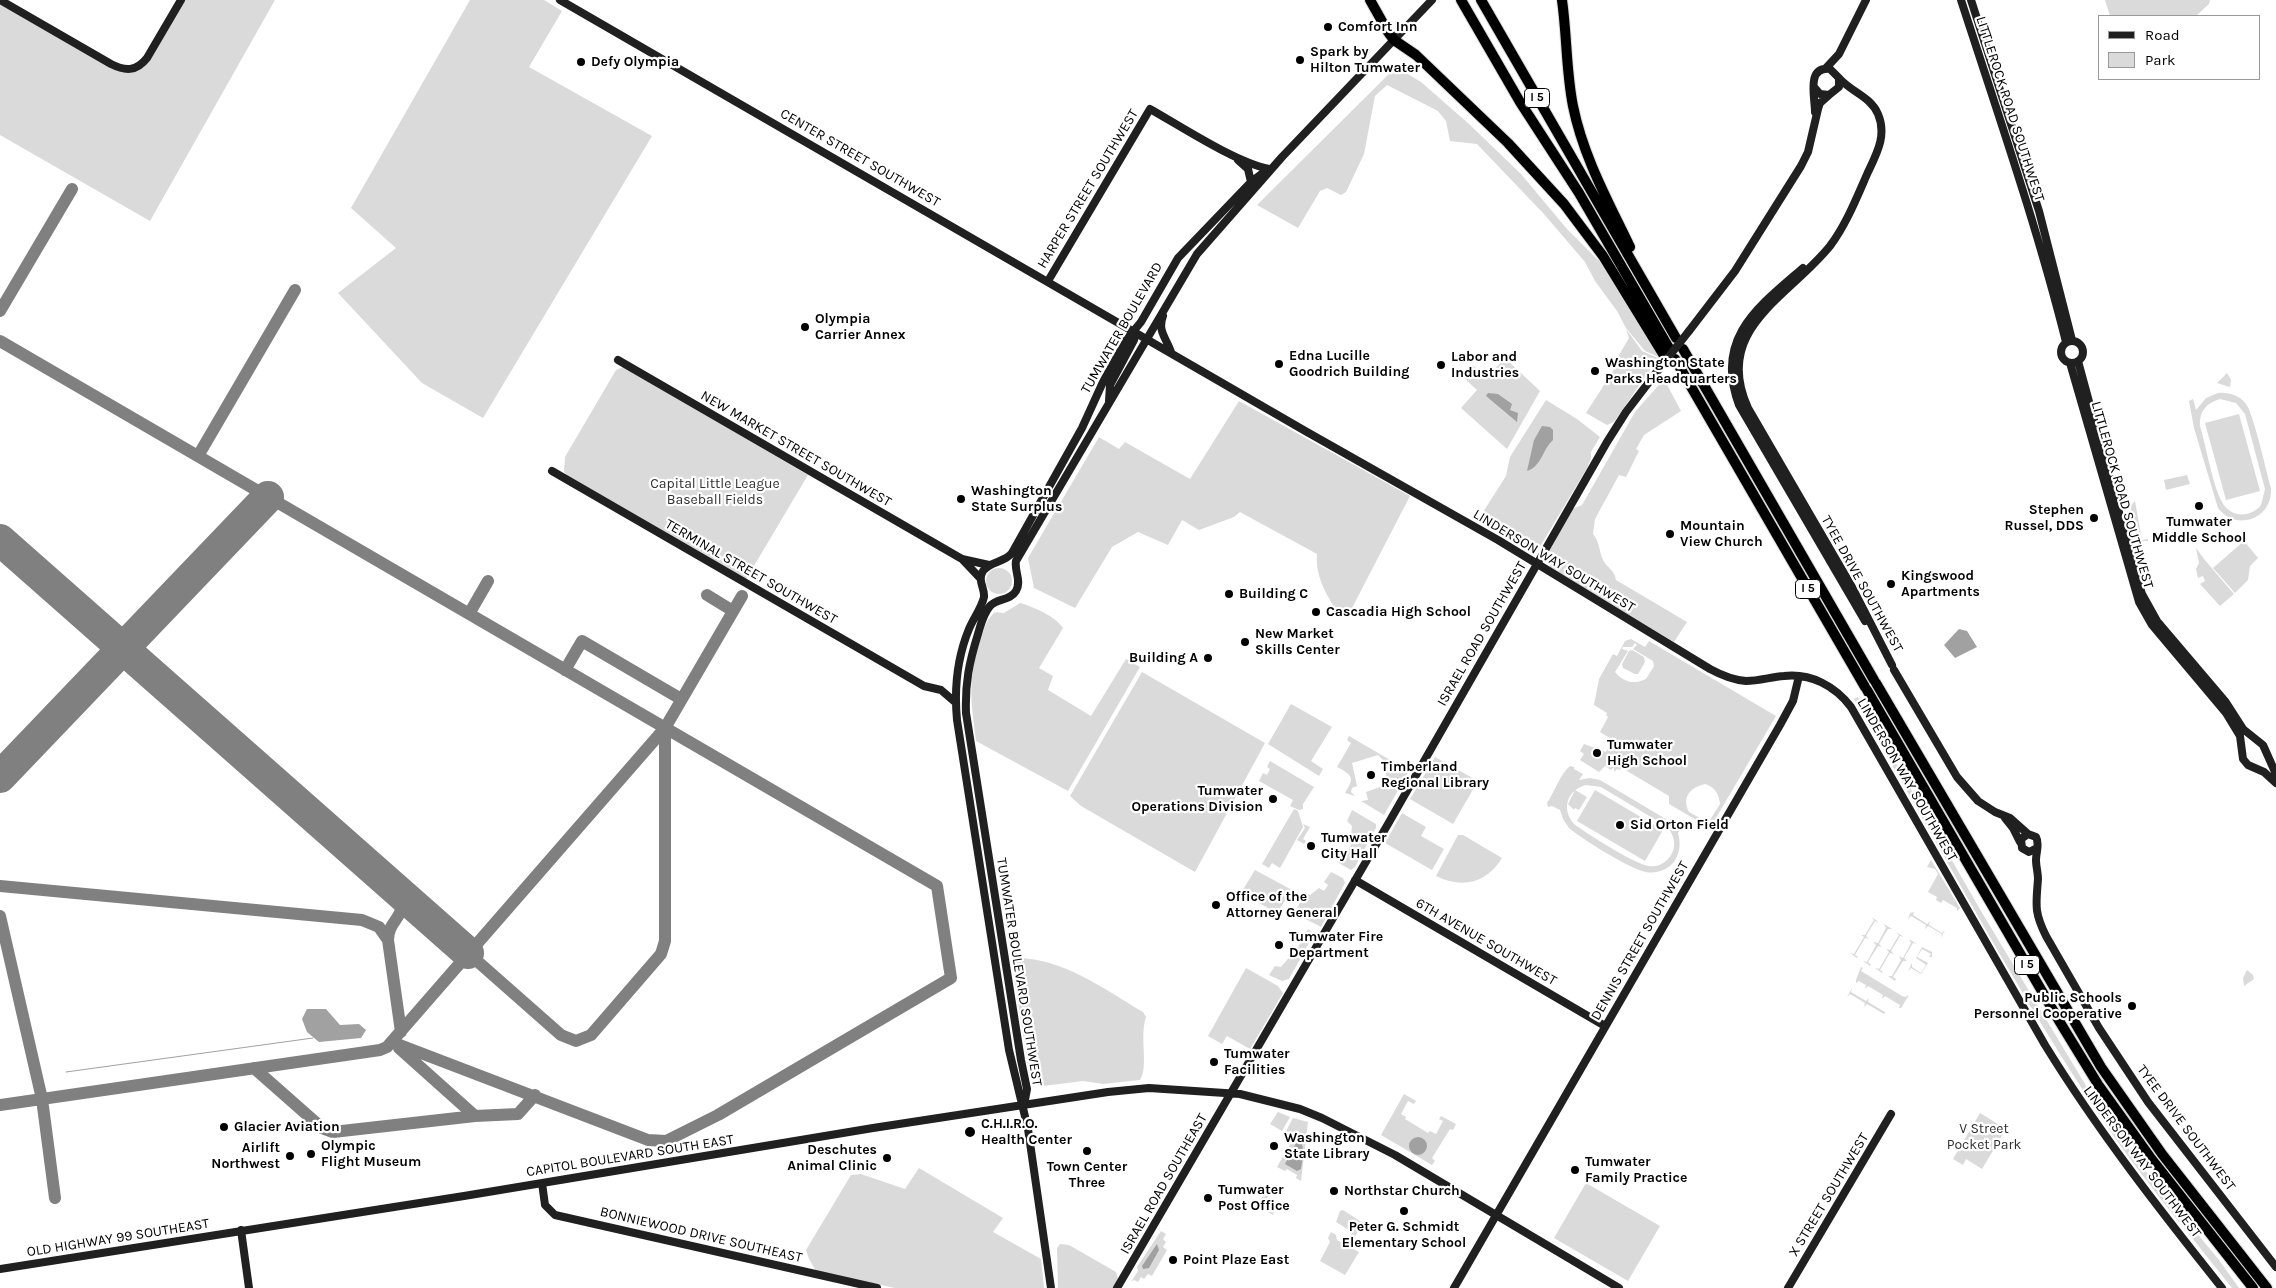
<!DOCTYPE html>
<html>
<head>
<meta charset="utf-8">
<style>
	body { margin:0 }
	#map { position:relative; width:2276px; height:1288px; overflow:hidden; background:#fff; font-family:Karla,sans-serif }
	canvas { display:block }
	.legend { position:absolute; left:2098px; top:15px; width:162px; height:65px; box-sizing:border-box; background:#fff; border:1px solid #999; margin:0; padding:6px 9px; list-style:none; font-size:15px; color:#000 }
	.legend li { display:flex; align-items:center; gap:10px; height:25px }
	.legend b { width:25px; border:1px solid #999 }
</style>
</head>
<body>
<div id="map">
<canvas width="2276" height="1288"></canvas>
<ul class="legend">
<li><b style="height:6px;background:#202020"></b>Road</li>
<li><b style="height:14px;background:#dadada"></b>Park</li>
</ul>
</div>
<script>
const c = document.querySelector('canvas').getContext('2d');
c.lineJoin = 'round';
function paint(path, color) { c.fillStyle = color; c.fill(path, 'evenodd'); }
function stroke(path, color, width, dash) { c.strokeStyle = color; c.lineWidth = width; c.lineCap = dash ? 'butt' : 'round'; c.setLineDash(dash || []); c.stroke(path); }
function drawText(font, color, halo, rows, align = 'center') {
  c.font = font + ' Karla,sans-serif'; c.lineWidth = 4.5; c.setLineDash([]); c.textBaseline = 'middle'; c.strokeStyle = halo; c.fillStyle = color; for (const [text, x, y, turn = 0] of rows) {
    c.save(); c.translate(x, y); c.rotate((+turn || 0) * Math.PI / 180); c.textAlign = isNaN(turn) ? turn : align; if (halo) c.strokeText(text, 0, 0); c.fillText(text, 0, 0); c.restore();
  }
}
const green = new Path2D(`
	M0,0L111,64L136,68L181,0H275L150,221L0,135Z
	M470,0H544L562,11L529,67L652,136L483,418L422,383L338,293L396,248L351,208Z
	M2105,0H2210L2209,4L2196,16H2110Z
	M1396,67L1421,82L1469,124L1521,174L1567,229L1601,263L1659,357L1645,351L1626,328L1617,311L1595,281L1585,262L1543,213L1477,144L1450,141L1446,121L1438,111L1387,85L1375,96L1364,154L1346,192L1341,195L1327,188L1320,191L1298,228L1257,205Z
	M1626,329L1642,351L1658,358L1614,422L1607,425L1586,413L1618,363L1619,355L1629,338Z
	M1505,358L1540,391L1507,449L1461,408L1477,390L1463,377L1474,366L1487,377Z
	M623,367L808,475L745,581L570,478L564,472L565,457L616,370Z
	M2227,373L2231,380L2230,387L2217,383Z
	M1664,379L1681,411L1644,435L1636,449L1639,451L1626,477L1619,475L1595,519L1593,534C1600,543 1599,551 1603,560C1608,569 1614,569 1616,580L1687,622L1674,642L1550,567V549L1572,509L1582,505L1635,412Z
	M2218,393C2229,392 2239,395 2246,404C2254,415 2266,471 2271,488C2273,519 2236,532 2218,508L2194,428L2189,401L2193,399L2196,410L2206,398ZM2220,399L2236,403L2245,414L2265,489L2261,505C2251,518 2230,518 2222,502C2213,486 2206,446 2200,426C2199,412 2206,403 2220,399Z
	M1546,400L1577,419L1600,437L1591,452V458L1587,468L1538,550L1531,552L1478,520L1506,476L1510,457Z
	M1239,401L1410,496L1352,608L1340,617C1328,597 1315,578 1317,554L1240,512L1234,517L1199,530L1182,520L1168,545L1138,532L1112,547L1075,608L1034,588L1028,558L1099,437L1119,449L1125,442L1190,479Z
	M2239,414L2260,491L2226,500L2205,423Z
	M2187,475L2190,484L2166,490L2164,480Z
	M2135,501L2142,540L2148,539V541H2142L2130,506Z
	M2244,541L2258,558L2250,566L2248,580L2235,593L2213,568Z
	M2196,548L2204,559L2234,594L2220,606L2200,584L2205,581L2203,576L2198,578L2196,569L2199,563Z
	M986 581a13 13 0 1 1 26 0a13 13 0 1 1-26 0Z
	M1020,603C1034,607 1055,616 1063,628L1039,668L1053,676L1048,690L1091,716L1126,659L1140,667L1068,791L976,741C971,699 967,679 981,638C985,627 986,620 995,612L1004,613Z
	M1631,639L1645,647L1649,641L1776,716L1710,828L1669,804V796L1622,768L1620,770L1617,769L1614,772V767L1611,770L1605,766L1599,772L1580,760L1584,754L1580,751L1584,744L1606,752L1613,740L1600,732L1608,717L1606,715L1607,713L1594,705L1599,679L1613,654L1617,656L1625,641ZM1635,643L1637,645L1633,649L1653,661L1654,666L1646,679C1634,685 1623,682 1615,672L1628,651L1622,649L1623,647H1632ZM1705,784C1715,787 1719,794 1720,804L1710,820L1705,821L1689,812C1681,797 1691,787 1705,784Z
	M1632,650L1644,657L1645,662L1638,674H1635L1623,668L1622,664L1629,651Z
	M1142,672L1265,743L1195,872L1081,806L1070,796Z
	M1858,697L1981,911L2094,1099L2138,1162L2219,1260L2239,1288H2232C2183,1226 2131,1165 2088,1098C2004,969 1932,832 1854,699Z
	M1291,704L1332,727L1311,761L1323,769L1319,776L1268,744Z
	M1349,736L1409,771L1384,815L1361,801L1368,800L1366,792L1388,784L1382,759L1378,755L1352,763L1357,786L1352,788L1351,792L1355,796L1345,793C1354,778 1354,776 1337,767L1351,743L1347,740Z
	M1435,757L1478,781L1453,824L1410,799Z
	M1270,761L1314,787L1303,804V809L1299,810L1290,806L1293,800L1259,781L1263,773L1267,775L1270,769L1267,767Z
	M1570,766L1574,767V769L1583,774L1579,780L1590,778L1600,780L1681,828L1678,833C1681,843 1680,853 1674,862C1667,870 1656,874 1646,872C1632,870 1580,838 1569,828L1563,819L1560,810L1552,806L1548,807L1547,803C1555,791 1560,774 1570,766ZM1586,785L1601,787L1666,826C1673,833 1676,842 1673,851C1669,861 1659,868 1649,866C1636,865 1586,833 1574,824C1561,809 1567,790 1586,785Z
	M1575,790L1587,797L1579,810L1575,808L1574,810L1568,804Z
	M1595,790L1663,830L1645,861L1577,821Z
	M1294,809L1298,811L1303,827L1280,868L1272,863L1269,868L1262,864Z
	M1352,810L1376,824V828L1355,867L1351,870L1337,862L1340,856L1344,858L1354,839L1351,837L1352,826L1347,821Z
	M1402,813L1426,827L1421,836L1444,849L1432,870L1385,843Z
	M1303,824L1310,827L1303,839L1306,841L1304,844L1297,840L1305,828Z
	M1458,835H1463L1502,858C1487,883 1462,889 1436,876Z
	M1931,860L1960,908L1957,911V908L1943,900L1941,903L1936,900L1937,897L1928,892L1938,874L1935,869L1927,867Z
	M1255,870L1292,890L1277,913L1241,893Z
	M1331,872L1343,878L1345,883L1321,927L1294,913L1306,893L1310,895L1319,888L1324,891L1328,885L1324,882Z
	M1914,912L1913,915L1927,924L1930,921L1929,925L1942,933L1945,930L1941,938L1942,934L1928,926L1925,929L1926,925L1911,916L1908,919L1910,913Z
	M1871,917L1879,922L1875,921L1866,936L1869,939L1865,938L1855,955L1858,957L1857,958L1850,953L1854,954L1864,937L1861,935H1865L1874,920Z
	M1884,924L1892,929H1888L1879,944L1882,947L1878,946L1868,962L1871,965L1870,966L1863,961L1867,962L1876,945L1873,942L1878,943L1886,928Z
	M1308,929L1314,934L1289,979L1282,981L1269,975L1275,966L1281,967L1293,953H1295Z
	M1896,932L1904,937L1900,936L1891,951L1894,954L1890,953L1880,970L1883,972L1882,973L1875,968L1879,969L1889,952L1886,949L1890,950L1899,935Z
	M1909,939L1917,944L1913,943L1904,958L1907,961H1903L1893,977L1896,979L1895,981L1888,976H1892L1901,960L1899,956L1903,958L1911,943Z
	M1922,947L1932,952V957H1929L1931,954L1922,949L1917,957L1928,963L1921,974L1911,968L1908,971L1912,963V967L1921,973L1926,965L1916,958Z
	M1017,958C1065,959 1102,988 1143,1012L1146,1017C1139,1038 1149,1066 1140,1080L1103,1084L1083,1081L1043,1086L1036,1085L1029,1073L1012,963Z
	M1861,967L1863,968L1861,971L1902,996L1905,997L1909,995L1901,1008H1899L1900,1005L1885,996L1882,999L1883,995L1868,986L1865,989L1866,985L1859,981L1856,983V980Z
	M1246,968L1278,986L1283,993L1250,1049L1227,1036L1222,1044L1208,1036Z
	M2247,970L2253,975L2254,979L2244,986L2243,978Z
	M1852,988L1851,992L1866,1001L1869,998L1868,1002L1885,1012L1884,1014L1867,1004L1864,1007L1865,1003L1850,994L1847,997Z
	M1404,1094L1416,1101L1414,1104L1408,1101L1401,1114L1406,1117L1405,1119L1428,1133L1430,1131L1436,1134L1443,1121L1439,1119L1441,1116L1456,1124L1453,1130L1450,1129L1432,1158L1435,1161L1432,1165L1381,1135Z
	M1278,1112L1290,1117L1282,1131L1270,1124Z
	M1980,1113L2006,1129L1982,1169L1966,1159L1963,1165L1953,1159Z
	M1293,1118L1308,1122L1301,1181L1296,1178L1297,1175L1287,1169L1285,1171L1277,1167L1292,1141L1287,1138L1288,1133L1286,1131Z
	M919,1168L1003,1218L993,1232L1041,1259L1044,1288H895L816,1271L809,1259L806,1250L851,1175L861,1174L905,1189Z
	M1586,1183L1660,1226L1628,1281L1554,1238Z
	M1266,1191L1270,1193L1263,1205L1274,1212L1273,1215L1257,1206Z
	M1343,1210L1363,1223L1353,1240L1350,1238L1352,1232L1336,1222L1340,1211Z
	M1161,1231L1166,1234L1163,1239L1166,1242L1163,1247L1167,1250L1152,1276L1148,1274L1144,1279L1141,1277L1138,1282L1134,1280L1131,1282L1138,1271L1137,1267Z
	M1331,1232L1336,1235L1337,1240L1359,1252L1345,1275L1320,1261L1330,1242L1328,1238Z
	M1060,1244L1069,1245L1116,1272L1118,1279L1114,1288H1058L1057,1248Z`);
const water = new Path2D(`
	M1488,393L1498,394L1512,404L1510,410L1518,413L1517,422L1486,396Z
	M1542,426L1550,427L1553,430V440C1542,450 1542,466 1527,471L1534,440Z
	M1959,629L1967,631L1977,647L1955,658L1944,645Z
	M307,1009H326L340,1025L359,1024L366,1030L361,1038L319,1042L307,1032L302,1019Z
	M1409 1146a9 9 0 1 1 18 0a9 9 0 1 1-18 0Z
	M1300,1142C1306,1148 1302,1161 1301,1169L1297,1171L1285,1164L1296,1143Z
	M1157,1244L1159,1250L1149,1268L1143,1269L1142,1266Z`);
const stream = new Path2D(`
	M66,1072L313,1038`);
const taxiway = new Path2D(`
	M0,311L72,189
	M0,341L937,886L951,978L718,1115L666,1141L648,1140L392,1042
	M198,456L295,290
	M707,595L733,611
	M469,614L488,581
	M565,670L582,641L681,699
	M0,886L362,920L379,927L388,940
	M396,889C412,917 388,917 388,940L401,1032
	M0,916L42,1099L55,1198
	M468,953L561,1035L576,1041L591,1035L661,954L665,941V728
	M399,1048L475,1116L518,1114L535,1095
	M254,1068L322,1128L333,1132L475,1116
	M0,1105L380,1050L387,1047L665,728L742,596`);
const runway = new Path2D(`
	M0,540L468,953
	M0,777L268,497`);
const secondary = new Path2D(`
	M0,0L111,64C125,71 136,72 147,58L181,0
	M560,0L1307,432L1498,540L1710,669C1721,675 1733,680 1746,681C1759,681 1771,677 1784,676C1811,673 1835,686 1851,707L2045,1045C2098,1131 2159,1209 2222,1288
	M1961,0C1998,114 2037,226 2066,342
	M1971,0L2039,211L2072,340
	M1826,68L1839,54L1866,0
	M1839,78C1851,92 1870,96 1878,114C1887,135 1877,153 1868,172C1857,197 1846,225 1830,246C1788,298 1712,329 1748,408L1852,587L1892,665
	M1814,87L1820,94L1829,95L1839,87V78L1830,69C1806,66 1815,97 1815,112
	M1238,160L1248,169L1251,182
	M1803,268C1758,307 1714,338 1739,405L1865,621
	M1048,281L1150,109C1182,127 1235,162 1269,169
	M1163,316C1157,331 1167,339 1171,352
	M1689,331L1735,271L1801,166L1808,152L1818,109L1820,103L1829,95
	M2061 352a11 11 0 1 1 22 0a11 11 0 1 1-22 0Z
	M618,360L962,559L989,565
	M2078,361L2136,575L2142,594L2157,621L2225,701L2243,729L2263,745L2276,774
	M2070,363L2139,602L2152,625L2226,713L2240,736L2243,759L2248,765L2264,772L2276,783
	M1109,401L1110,385L1134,340L1135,332
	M552,471L924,686L941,690L955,702
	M962,559L980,578
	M1894,670L1957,777L1978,801L1995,812L2010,818L2028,834L2036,837C2040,844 2036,852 2036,860C2036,866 2038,873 2038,879C2036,905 2034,912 2046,936L2099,1028L2148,1102L2276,1267
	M2005,818L2013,828L2020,842
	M2028,834L2021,839L2022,848L2029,852L2037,848
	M1355,880L1605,1026
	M1024,1105L1027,1089L1021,1060L966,713C965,683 969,663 978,634C981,624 983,614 990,606C997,598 1010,601 1016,591C1022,581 1014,571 1016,561L1197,254L1282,157L1432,0
	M542,1183L545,1205L555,1215L877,1288
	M241,1230L249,1288
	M0,1269L464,1196L873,1128L1108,1092L1149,1088L1240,1094L1300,1109L1322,1118L1395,1155L1619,1288
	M1051,1288L1028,1129L1009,1050L957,720C954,688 957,658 969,629C973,619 982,607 984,597C985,588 977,581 983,571C990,561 1004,563 1012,553L1082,428L1103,382L1127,339L1141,322L1178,258L1251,182L1263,173
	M1117,1288L1388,824L1607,442L1626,412L1659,369
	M1454,1288L1780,725L1793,701L1799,676
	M1788,1288L1891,1114`);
const highway = new Path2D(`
	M1370,0L1388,32L1394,40L1416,55L1508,143L1564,204L1603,256L1663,354
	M1461,0L1520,102L1579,193L1669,348
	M1481,0L1676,338
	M1562,0C1567,35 1566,71 1573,106C1583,156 1608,201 1630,247
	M1683,349L1874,680
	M1675,359L1865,687
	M1876,683L2101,1067L2162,1154L2267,1288
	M1867,690L2061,1024L2099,1086L2150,1157L2253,1288`);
const secondaryBridge = new Path2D(`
	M1659,369L1689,331`);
const markers = [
	[1328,27,5,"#000"],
	[1300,60,5,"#000"],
	[581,62,5,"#000"],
	[805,327,5,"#000"],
	[1279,364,5,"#000"],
	[1441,365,5,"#000"],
	[1595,371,5,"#000"],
	[961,499,5,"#000"],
	[2199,506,5,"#000"],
	[2094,518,5,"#000"],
	[1670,534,5,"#000"],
	[1891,584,5,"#000"],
	[1229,594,5,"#000"],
	[1316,612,5,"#000"],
	[1245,642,5,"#000"],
	[1208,658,5,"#000"],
	[1597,753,5,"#000"],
	[1371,775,5,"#000"],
	[1273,799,5,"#000"],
	[1620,825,5,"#000"],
	[1311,846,5,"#000"],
	[1216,905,5,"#000"],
	[1279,945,5,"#000"],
	[2132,1006,5,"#000"],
	[1214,1062,5,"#000"],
	[224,1127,5,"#000"],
	[970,1132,6,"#000"],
	[1274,1146,5,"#000"],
	[1087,1151,5,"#000"],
	[311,1154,5,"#000"],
	[290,1156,5,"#000"],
	[887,1158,5,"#000"],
	[1575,1170,5,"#000"],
	[1334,1191,5,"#000"],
	[1208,1198,5,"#000"],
	[1404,1211,5,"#000"],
	[1173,1260,5,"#000"]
];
const shields = [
	[1537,98,25],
	[1808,589,25],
	[2027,965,25]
];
const shieldNames = [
	["I 5",1537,98],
	["I 5",1808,589],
	["I 5",2027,965]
];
const poiNames = [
	["Comfort Inn",1338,27],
	["Spark by",1310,52],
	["Hilton Tumwater",1310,68],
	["Defy Olympia",591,62],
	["Olympia",815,319],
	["Carrier Annex",815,335],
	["Edna Lucille",1289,356],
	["Goodrich Building",1289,372],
	["Labor and",1451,357],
	["Industries",1451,373],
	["Washington State",1605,363],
	["Parks Headquarters",1605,379],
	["Washington",971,491],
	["State Surplus",971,507],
	["Stephen",2084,510,"right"],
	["Russel, DDS",2084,526,"right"],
	["Tumwater",2199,522,"center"],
	["Middle School",2199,538,"center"],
	["Mountain",1680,526],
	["View Church",1680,542],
	["Kingswood",1901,576],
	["Apartments",1901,592],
	["Building C",1239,594],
	["Cascadia High School",1326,612],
	["New Market",1255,634],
	["Skills Center",1255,650],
	["Building A",1198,658,"right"],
	["Tumwater",1607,745],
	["High School",1607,761],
	["Timberland",1381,767],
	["Regional Library",1381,783],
	["Tumwater",1263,791,"right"],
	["Operations Division",1263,807,"right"],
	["Sid Orton Field",1630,825],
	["Tumwater",1321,838],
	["City Hall",1321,854],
	["Office of the",1226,897],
	["Attorney General",1226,913],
	["Tumwater Fire",1289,937],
	["Department",1289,953],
	["Public Schools",2122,998,"right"],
	["Personnel Cooperative",2122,1014,"right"],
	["Tumwater",1224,1054],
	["Facilities",1224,1070],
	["C.H.I.R.O.",981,1124],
	["Health Center",981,1140],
	["Glacier Aviation",234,1127],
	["Washington",1284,1138],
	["State Library",1284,1154],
	["Olympic",321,1146],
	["Flight Museum",321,1162],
	["Airlift",280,1148,"right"],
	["Northwest",280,1164,"right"],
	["Deschutes",877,1150,"right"],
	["Animal Clinic",877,1166,"right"],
	["Tumwater",1585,1162],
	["Family Practice",1585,1178],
	["Town Center",1087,1167,"center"],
	["Three",1087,1183,"center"],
	["Tumwater",1218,1190],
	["Post Office",1218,1206],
	["Northstar Church",1344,1191],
	["Peter G. Schmidt",1404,1227,"center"],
	["Elementary School",1404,1243,"center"],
	["Point Plaze East",1183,1260]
];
const streetNames = [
	["LITTLEROCK ROAD SOUTHWEST",2010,109,72],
	["CENTER STREET SOUTHWEST",860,158,30],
	["HARPER STREET SOUTHWEST",1088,189,-59],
	["TUMWATER BOULEVARD",1122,328,-60],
	["NEW MARKET STREET SOUTHWEST",796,449,30],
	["LITTLEROCK ROAD SOUTHWEST",2122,495,74],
	["LINDERSON WAY SOUTHWEST",1554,561,31],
	["TERMINAL STREET SOUTHWEST",751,572,30],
	["TYEE DRIVE SOUTHWEST",1862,584,61],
	["ISRAEL ROAD SOUTHWEST",1482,634,-60],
	["LINDERSON WAY SOUTHWEST",1907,780,60],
	["DENNIS STREET SOUTHWEST",1640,941,-60],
	["6TH AVENUE SOUTHWEST",1486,942,30],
	["TUMWATER BOULEVARD SOUTHWEST",1019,972,81],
	["TYEE DRIVE SOUTHWEST",2186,1128,53],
	["CAPITOL BOULEVARD SOUTH EAST",630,1156,-9],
	["LINDERSON WAY SOUTHWEST",2142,1162,53],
	["ISRAEL ROAD SOUTHEAST",1164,1184,-60],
	["X STREET SOUTHWEST",1829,1195,-59],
	["BONNIEWOOD DRIVE SOUTHEAST",701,1235,13],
	["OLD HIGHWAY 99 SOUTHEAST",118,1238,-9]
];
const parkNames = [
	["Capital Little League",715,484],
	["Baseball Fields",715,500],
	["V Street",1984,1129],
	["Pocket Park",1984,1145]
];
paint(green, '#dadada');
paint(water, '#a1a1a1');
stroke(stream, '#a1a1a1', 1);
stroke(taxiway, '#808080', 12);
stroke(runway, '#808080', 32);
stroke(highway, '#dbdbdb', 12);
stroke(secondary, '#202020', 8);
stroke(highway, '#000', 10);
stroke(secondaryBridge, '#202020', 8);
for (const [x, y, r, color] of markers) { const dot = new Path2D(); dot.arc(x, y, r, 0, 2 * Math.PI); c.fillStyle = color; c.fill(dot); stroke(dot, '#fff', 2); }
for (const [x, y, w] of shields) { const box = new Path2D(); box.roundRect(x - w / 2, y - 9.5, w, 19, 4); c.fillStyle = '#fff'; c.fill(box); stroke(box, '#000', 1); }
drawText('bold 12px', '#000', null, shieldNames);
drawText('bold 14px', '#000', '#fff', poiNames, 'left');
drawText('14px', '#000', '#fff', streetNames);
drawText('14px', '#313131', '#fff', parkNames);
</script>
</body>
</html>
